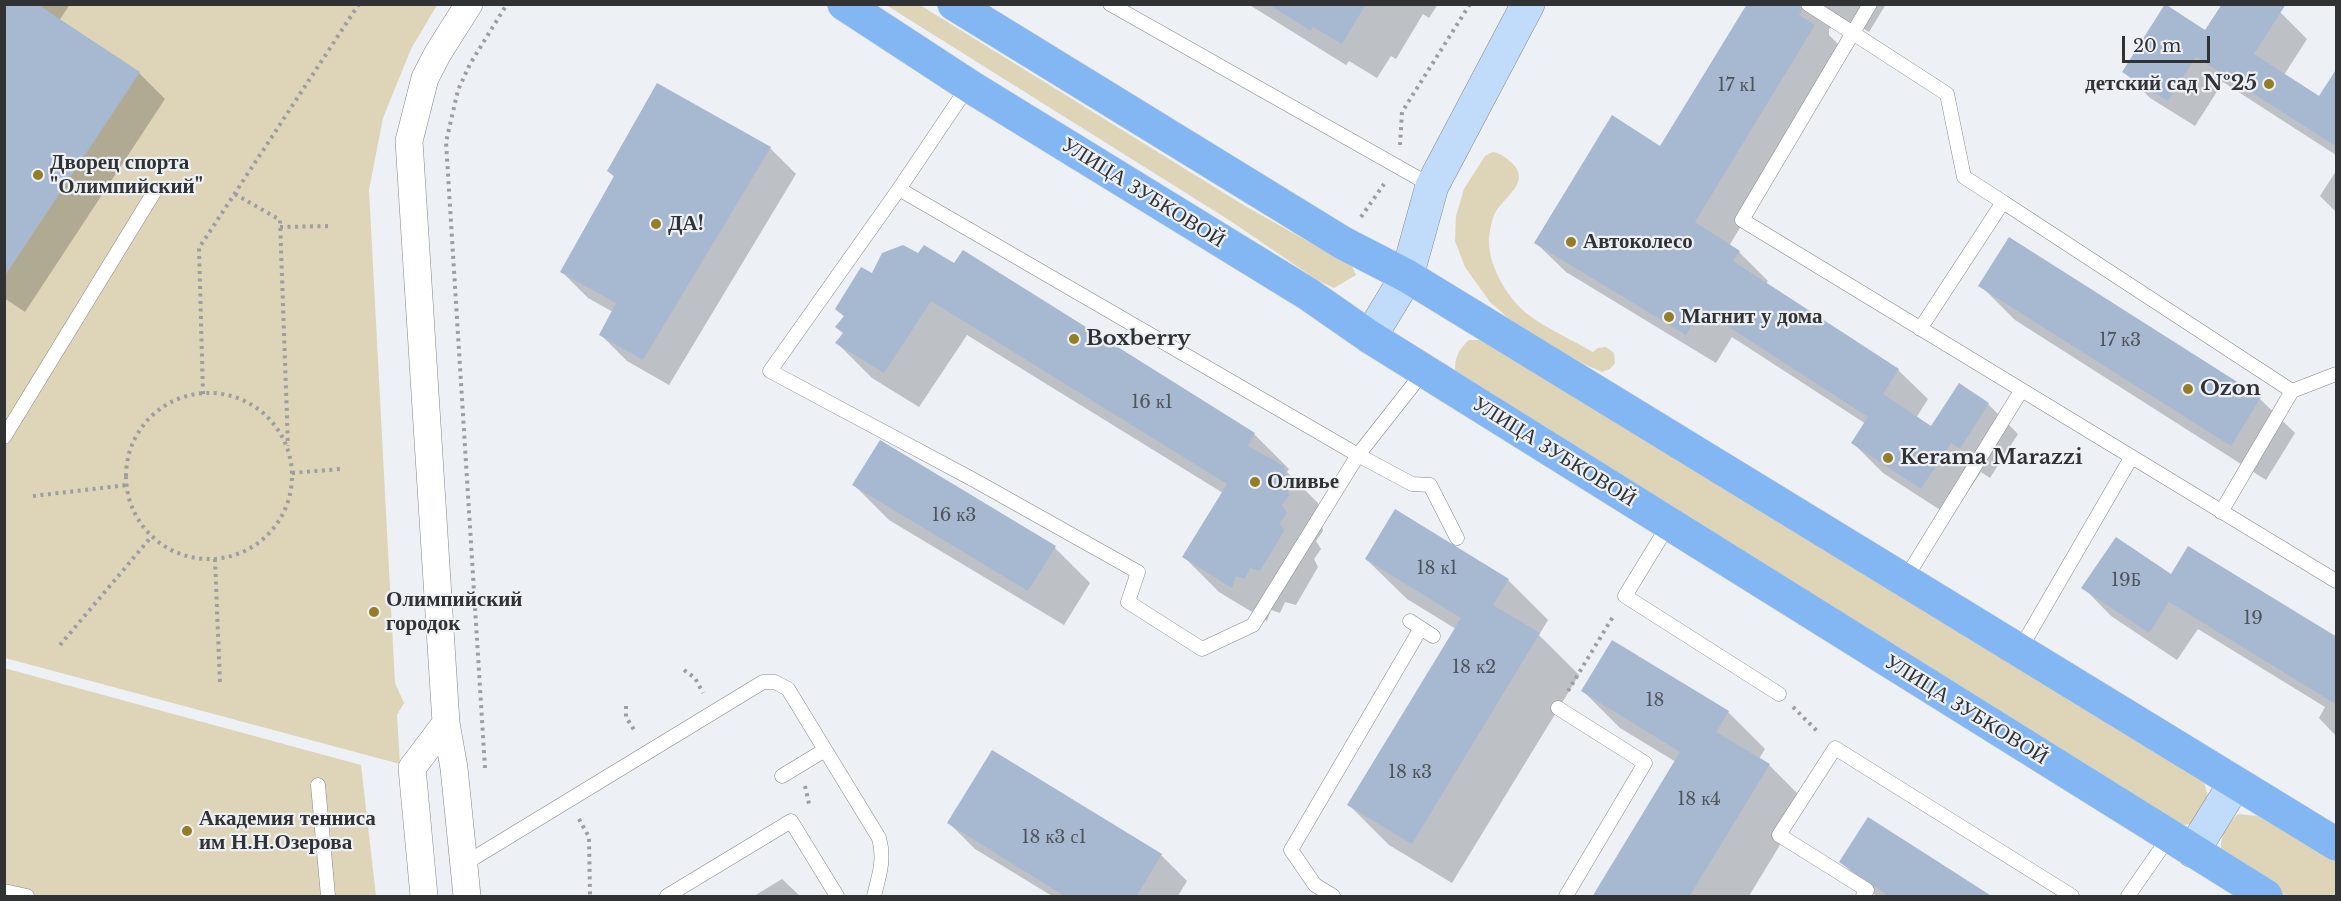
<!DOCTYPE html>
<html>
<head>
<meta charset="utf-8">
<style>
	body { margin:0 }
	#map { position:relative; width:2341px; height:901px; overflow:hidden; background:#edf0f5; font-family:"Libre Baskerville",serif }
	canvas { display:block }
	.frame { position:absolute; inset:0; border:6px solid #313234; pointer-events:none }
	.scale { position:absolute; left:2122px; top:36px; width:88px; height:27px; box-sizing:border-box; border:3px solid #313234; border-top:0; padding-left:8px; font-size:18px; line-height:21px; white-space:nowrap; color:#313234; -webkit-text-stroke:4px #edf0f5; paint-order:stroke }
</style>
</head>
<body>
<div id="map">
<canvas width="2341" height="901"></canvas>
<div class="frame"></div>
<div class="scale">20 m</div>
</div>
<script>
const c = document.querySelector('canvas').getContext('2d');
c.lineJoin = 'round';
function paint(path, color) { c.fillStyle = color; c.fill(path, 'evenodd'); }
function stroke(path, color, width, dash) { c.strokeStyle = color; c.lineWidth = width; c.lineCap = dash ? 'butt' : 'round'; c.setLineDash(dash || []); c.stroke(path); }
function drawText(font, color, halo, rows, align = 'center') {
  c.font = font + ' "Libre Baskerville",serif'; c.lineWidth = 4.5; c.setLineDash([]); c.textBaseline = 'middle'; c.strokeStyle = halo; c.fillStyle = color; for (const [text, x, y, turn = 0] of rows) {
    c.save(); c.translate(x, y); c.rotate((+turn || 0) * Math.PI / 180); c.textAlign = isNaN(turn) ? turn : align; if (halo) c.strokeText(text, 0, 0); c.fillText(text, 0, 0); c.restore();
  }
}
const green = new Path2D(`
	M4,5H437L411,49L383,118L369,190L395,683L404,703L397,715L400,764L5,658Z
	M886,5H920L1245,206L1352,266L1356,275L1334,288L1317,280L1229,220Z
	M1493,152C1502,154 1505,157 1512,163C1532,182 1503,198 1495,213C1492,219 1489,233 1489,240C1488,265 1507,297 1526,313C1542,326 1574,341 1593,352L1598,348L1606,347L1614,353L1615,363L1610,369L1602,372L1586,365L1517,326L1490,302L1465,267L1455,241L1456,216L1464,189L1485,156Z
	M1469,340H1483L2204,782L2208,796L2191,824L2177,826L1456,377C1453,361 1457,351 1469,340Z
	M4,668L361,765L376,896H5Z
	M2238,814L2258,816L2336,862V896H2286L2223,858C2217,839 2225,828 2238,814Z`);
const shadow = new Path2D(`
	M4,4H70L59,21L139,73L165,99L25,312L4,298Z
	M1248,4H1438L1429,18L1423,14L1396,59L1391,56L1377,78L1349,61L1346,65Z
	M1749,4H1886L1869,32L1861,27L1840,24L1829,29V35L1846,52L1729,246L1739,252L1768,281L1766,284L1898,370L1928,399L1916,418L1932,428L1959,386L1988,404L2018,434L1990,478L1981,472L1951,517L1883,473L1853,443L1866,424L1732,337L1716,363L1566,272L1536,243L1661,148Z
	M2267,4L2281,13L2307,39L2284,75L2319,98L2336,70V155L2223,82L2195,126L2150,98L2124,72Z
	M658,85L770,148L796,174L669,385L627,361L600,334L613,312L588,298L562,272L615,178L609,171Z
	M2336,171V212L2320,196Z
	M2009,239L2260,399L2295,433L2266,480L2015,320L1980,285Z
	M861,269L1254,434L1289,469L1287,472L1318,503L1323,531L1316,541L1321,549L1314,559L1318,567L1296,605L1285,602L1280,613L1271,610L1267,621L1219,592L1184,557L1223,493L967,335L919,407L872,378L837,343L844,334L845,317L836,309Z
	M854,485L1055,548L1090,583L1064,625L889,520Z
	M1395,511L1508,580L1548,620L1539,635L1579,675L1452,883L1389,845L1349,805L1456,629L1407,599L1366,559Z
	M2172,576L2336,638V736L2319,718L2325,707L2198,629L2177,660L2111,616L2083,587Z
	M1583,691L1728,712L1765,749L1759,759L1769,765L1806,802L1749,896H1594L1676,762L1620,728Z
	M949,823L1161,855L1187,881L1178,896H1052L975,849Z
	M1841,862L1990,896H1876Z
	M782,879L800,896H754Z`);
const building = new Path2D(`
	M4,4H37L140,72L4,277Z
	M1268,4H1366L1342,44L1313,27L1311,31Z
	M1747,4H1799L1802,10L1799,15L1815,25L1695,222L1740,251L1733,261L1899,369L1883,394L1931,426L1959,383L1989,403L1960,449L1951,443L1921,489L1851,443L1868,417L1701,309L1686,335L1534,243L1612,115L1660,146Z
	M2165,4L2205,30L2222,4H2286L2254,54L2319,96L2337,68V147L2196,57L2168,101L2122,72Z
	M657,83L771,147L643,360L599,335L616,303L560,272L614,176L607,171Z
	M2009,237L2261,397L2231,446L1978,286Z
	M903,245L918,253L924,245L954,263L963,250L1255,433L1248,446L1284,466L1289,496L1282,505L1287,513L1280,523L1284,531L1260,571L1250,568L1245,579L1236,576L1232,588L1182,557L1227,484L931,301L884,373L835,343L843,333L835,327L844,316L835,309L861,267L872,273L882,253Z
	M880,440L1056,546L1028,591L852,485Z
	M1395,509L1509,579L1493,605L1540,633L1412,844L1347,805L1461,618L1365,559Z
	M2116,537L2171,574L2188,546L2337,637V705L2169,602L2149,633L2081,588Z
	M1612,640L1729,711L1716,732L1770,764L1689,897H1592L1680,752L1581,691Z
	M992,750L1162,854L1136,897H1066L947,823Z
	M1868,817L1951,870L1993,897H1890L1839,862Z`);
const path = new Path2D(`
	M1400,145L1402,112L1470,4
	M235,194L280,220L288,446
	M1361,217L1384,184
	M280,227L332,226
	M126 476a83 83 0 1 1 166 0a83 83 0 1 1-166 0Z
	M203,394L199,248L359,4
	M292,473L340,469
	M33,496L127,485
	M215,559L220,683
	M60,645L152,536
	M684,670L695,678L703,693
	M1568,691L1614,615
	M626,706V717L636,733
	M1793,707L1819,733
	M485,768L446,142L458,90L470,64L507,4
	M805,786L810,808
	M579,819L589,837L590,896`);
const lane = new Path2D(`
	M1110,4L1432,186
	M1808,4L1947,94L1964,177L2003,202
	M1870,4L1742,220L2336,581
	M899,189L961,97L971,88
	M1920,329L2003,202L2292,391L2221,512
	M1424,371L1358,455L1253,625L1202,649L1128,602L1138,572L974,480L770,371L899,189L1358,455L1412,484L1430,485L1457,538
	M2292,391L2336,374
	M4,437L156,189
	M1669,524L1625,596L1779,694
	M1904,581L2021,391
	M1410,621L1433,636
	M2019,651L2131,458
	M1558,708L1645,763L1566,896
	M782,776L825,750
	M318,785L328,896
	M464,864L763,682H775L788,689L879,838C885,859 879,876 874,896
	M4,891L27,896
	M667,896L791,821L837,896
	M1333,896L1315,885L1291,850L1421,628
	M1863,896L1867,890L1779,835L1835,748L2072,896
	M2128,896L2169,837`);
const street = new Path2D(`
	M424,896L412,768L446,723
	M467,896L454,768L446,723L409,141L425,78L438,53L469,4`);
const secondary = new Path2D(`
	M1370,337L1407,276L1432,186L1528,4
	M2193,851L2235,783`);
const primary = new Path2D(`
	M844,4L971,87L1308,294L1370,337L2266,896
	M954,4L1343,243L1407,276L2336,844`);
const markers = [
	[2269,84,6,"#947d24"],
	[38,175,6,"#947d24"],
	[656,224,6,"#947d24"],
	[1571,242,6,"#947d24"],
	[1669,317,6,"#947d24"],
	[1074,339,6,"#947d24"],
	[2188,389,6,"#947d24"],
	[1888,458,6,"#947d24"],
	[1255,482,6,"#947d24"],
	[374,612,6,"#947d24"],
	[187,831,6,"#947d24"]
];
const numberNames = [
	["17 к1",1737,86],
	["17 к3",2120,341],
	["16 к1",1152,403],
	["16 к3",954,516],
	["18 к1",1437,569],
	["19Б",2126,581],
	["19",2253,619],
	["18 к2",1474,668],
	["18",1655,701],
	["18 к3",1410,773],
	["18 к4",1699,800],
	["18 к3 с1",1054,838]
];
const poiNames = [
	["детский сад №25",2257,84,"right"],
	["Дворец спорта",50,163],
	["\"Олимпийский\"",50,187],
	["ДА!",668,224],
	["Автоколесо",1583,242],
	["Магнит у дома",1681,317],
	["Boxberry",1086,339],
	["Ozon",2200,389],
	["Kerama Marazzi",1900,458],
	["Оливье",1267,482],
	["Олимпийский",386,600],
	["городок",386,624],
	["Академия тенниса",199,819],
	["им Н.Н.Озерова",199,843]
];
const streetNames = [
	["УЛИЦА ЗУБКОВОЙ",1143,193,32],
	["УЛИЦА ЗУБКОВОЙ",1554,452,32],
	["УЛИЦА ЗУБКОВОЙ",1966,710,32]
];
paint(green, '#ded5b8');
paint(shadow, '#0003');
paint(building, '#a6b9d1');
stroke(lane, '#83878b', 15);
stroke(street, '#83878b', 28);
stroke(secondary, '#83878b', 34);
stroke(primary, '#cecece', 34);
stroke(path, '#9c9ea1', 4, [3, 4.5]);
stroke(lane, '#fff', 14);
stroke(street, '#fff', 27);
stroke(secondary, '#c1dbfa', 33);
stroke(primary, '#83b7f4', 33);
for (const [x, y, r, color] of markers) { const dot = new Path2D(); dot.arc(x, y, r, 0, 2 * Math.PI); c.fillStyle = color; c.fill(dot); stroke(dot, '#edf0f5', 2); }
drawText('18px', '#4e545b', null, numberNames);
drawText('bold 21px', '#313234', '#edf0f5', poiNames, 'left');
drawText('21px', '#313234', '#edf0f5', streetNames);
</script>
</body>
</html>
